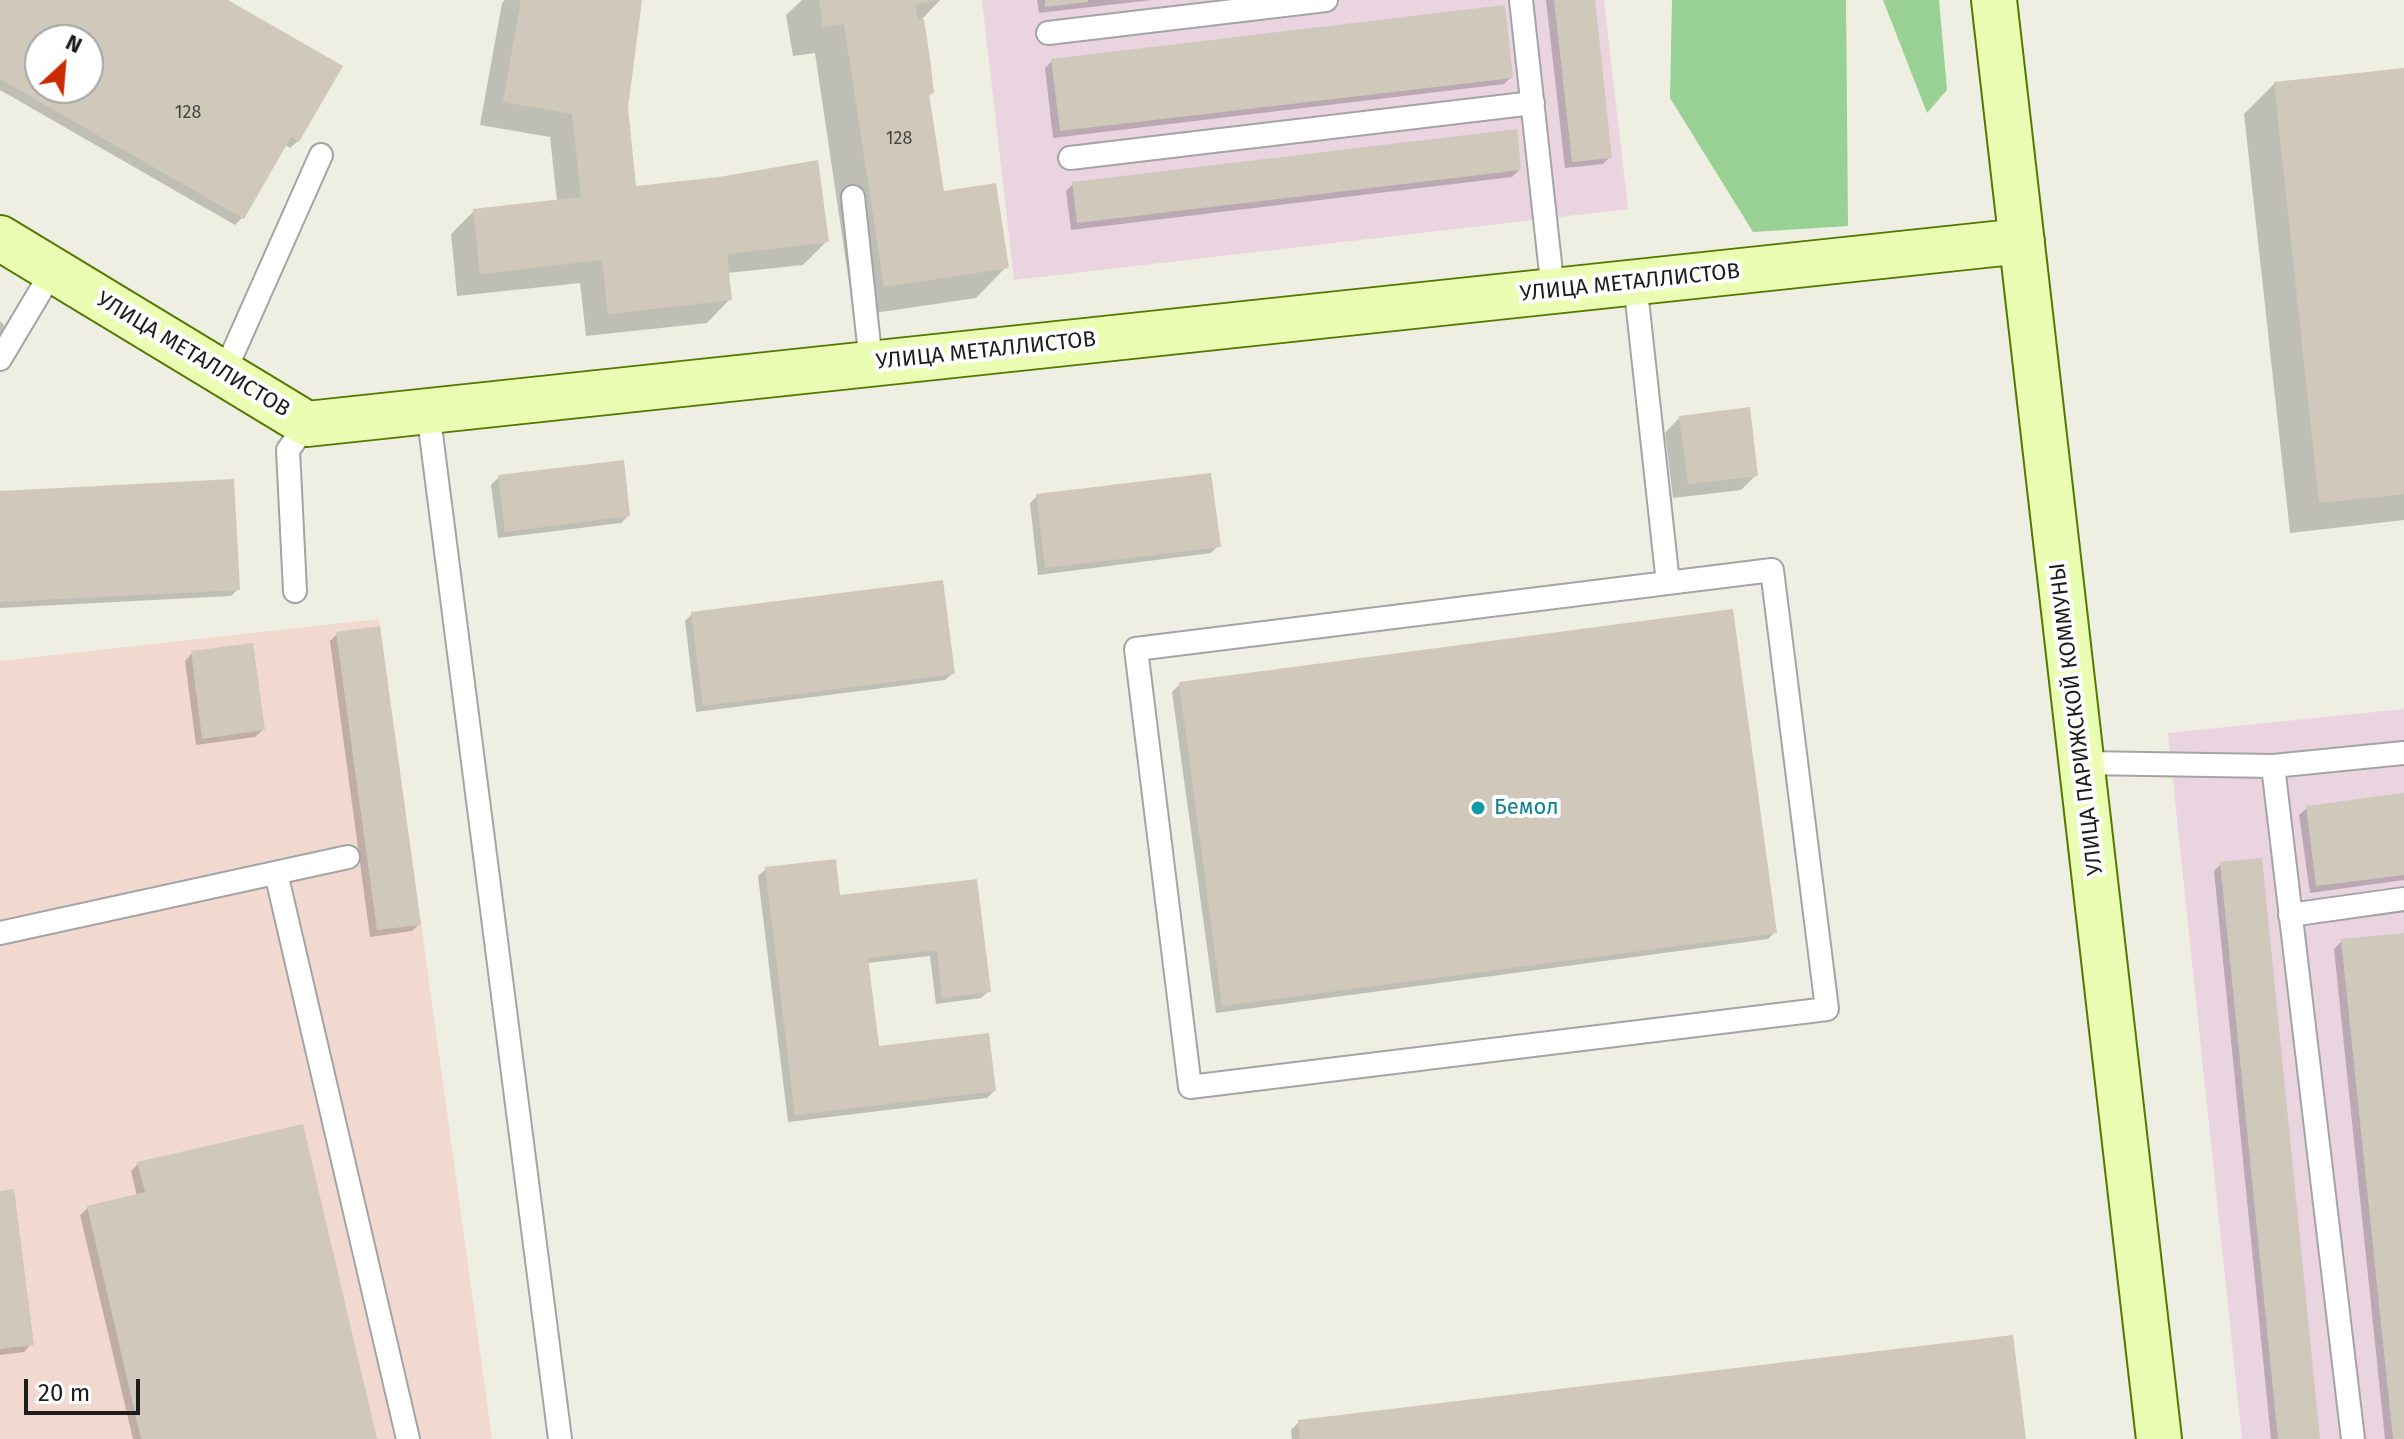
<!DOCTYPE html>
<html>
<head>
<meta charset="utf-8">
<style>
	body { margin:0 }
	#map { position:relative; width:2404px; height:1439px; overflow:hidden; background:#efeee2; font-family:"Fira Sans",sans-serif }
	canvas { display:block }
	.north { position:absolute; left:24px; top:24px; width:80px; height:80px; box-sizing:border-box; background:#fff; border:2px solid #a5a5a5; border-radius:50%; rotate:26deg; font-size:22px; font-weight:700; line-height:32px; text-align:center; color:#1d1d1d }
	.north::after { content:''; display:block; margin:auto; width:28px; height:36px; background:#cb2b00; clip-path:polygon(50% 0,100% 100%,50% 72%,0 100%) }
	.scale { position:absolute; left:24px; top:1379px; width:116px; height:36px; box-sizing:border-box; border:4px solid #1d1d1d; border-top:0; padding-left:10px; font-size:24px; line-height:28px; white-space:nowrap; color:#1d1d1d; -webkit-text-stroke:6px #fff; paint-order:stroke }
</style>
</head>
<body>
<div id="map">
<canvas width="2404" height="1439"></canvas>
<div class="north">N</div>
<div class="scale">20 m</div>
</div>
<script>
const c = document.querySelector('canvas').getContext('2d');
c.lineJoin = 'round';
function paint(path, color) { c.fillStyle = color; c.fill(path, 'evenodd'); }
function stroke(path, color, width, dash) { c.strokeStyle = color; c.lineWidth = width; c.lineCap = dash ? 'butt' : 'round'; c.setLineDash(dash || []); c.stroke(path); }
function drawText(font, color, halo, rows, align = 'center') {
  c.font = font + ' "Fira Sans",sans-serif'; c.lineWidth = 8; c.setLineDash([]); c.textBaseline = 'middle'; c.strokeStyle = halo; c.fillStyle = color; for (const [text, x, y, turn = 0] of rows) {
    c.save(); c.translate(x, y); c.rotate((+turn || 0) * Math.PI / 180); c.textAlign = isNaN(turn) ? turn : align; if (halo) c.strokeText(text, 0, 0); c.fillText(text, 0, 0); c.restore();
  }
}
const commercial = new Path2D(`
	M379,619L492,1439H0V661Z`);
const industrial = new Path2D(`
	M982,0H1604L1628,209L1014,280Z
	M2404,709V1439H2242L2168,733Z`);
const forest = new Path2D(`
	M1672,0H1846L1848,226L1753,232L1670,98Z
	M1883,0H1939L1947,90L1927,113Z`);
const shadow = new Path2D(`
	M0,0H224L298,141L290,148L285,145L242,218L235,225L0,90ZM40,40H88V88H40Z
	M505,0H640L626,108L635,188L827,241L803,265L727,273L730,299L707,323L586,336L580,283L457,296L451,234L474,211L557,202L550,137L480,125L502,3Z
	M802,0H940L922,19L932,92L928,97L942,193L1006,267L976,298L854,316L815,53L793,56L786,15Z
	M1037,0H1152L1039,13Z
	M1546,0H1593L1610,157L1603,164L1565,168Z
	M1052,61L1511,77L1504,84L1053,138L1045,68Z
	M2404,70V520L2290,533L2244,114L2274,84Z
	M1519,170L1512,177L1071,230L1066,191L1073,184Z
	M0,321L10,331L0,340Z
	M1680,417L1756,475L1741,490L1673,498L1665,433Z
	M499,477L628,516L621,523L498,538L491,485Z
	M0,493L238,589L231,596L0,608Z
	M1037,496L1218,546L1211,553L1038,575L1030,503Z
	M692,614L953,673L945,680L696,712L685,621Z
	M337,634L419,924L412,931L370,937L330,641Z
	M192,653L263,730L255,737L196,745L185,661Z
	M1180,684L1775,932L1768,939L1216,1013L1172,692Z
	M2404,795V880L2310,893L2299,815L2307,808Z
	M2221,864L2318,1439H2271L2214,871Z
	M766,869L838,898L975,881L989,991L981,998L936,1004L930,956L867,963L877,1049L994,1091L987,1098L788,1122L758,876Z
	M2404,935V1439H2385L2334,949L2342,941Z
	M138,1164L375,1439H133L80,1215L88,1208L137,1196L131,1171Z
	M0,1193L31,1344L24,1352L0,1355Z
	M1299,1422L2024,1439H1292L1291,1430Z`);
const building = new Path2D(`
	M0,0H228L343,66L299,142L291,137L244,219L0,79ZM40,40H88V88H40Z
	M521,0H642L628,108L636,186L719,177L818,160L829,242L727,254L732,300L608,314L602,260L480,274L473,209L581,197L572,114L503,102Z
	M819,0H938L915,5L918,20L924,19L930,58L934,93L929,94L944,191L996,183L1009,268L884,287L844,24L823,27Z
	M1045,0H1088V2L1045,7Z
	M1554,0H1595L1612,158L1572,162Z
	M1505,5L1513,78L1060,131L1051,59Z
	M2404,68V494L2319,503L2274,82Z
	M1517,129L1521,170L1077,223L1072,182Z
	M1750,407L1758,476L1688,484L1679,416Z
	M624,460L630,516L505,532L498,475Z
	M1211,473L1221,547L1045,568L1036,494Z
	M234,479L240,590L0,602V491Z
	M943,580L955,674L703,706L691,612Z
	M1733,609L1777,933L1222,1006L1179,682Z
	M380,626L421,925L377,930L336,632Z
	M253,643L265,730L202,739L191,651Z
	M2404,793V875L2316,886L2306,806Z
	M2262,858L2320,1439H2278L2220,862Z
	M836,859L840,895L977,879L991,992L942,998L937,950L868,958L879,1046L989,1033L996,1091L795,1115L765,867Z
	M2404,933V1439H2393L2341,939Z
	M303,1124L377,1439H141L87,1206L145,1192L137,1162Z
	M14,1189L34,1345L0,1349V1191Z
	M2013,1335L2026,1439H1300L1298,1420Z`);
const lane = new Path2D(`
	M1521,0L1553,291
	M1048,33L1326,0
	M1070,158L1533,103
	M853,197L871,363
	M1635,282L1668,583
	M0,359L53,270
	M224,373L321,155
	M428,411L560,1439
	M1772,570L1827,1009L1190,1087L1136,649Z
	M295,591L288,450L307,424
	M2083,763L2273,766L2404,753
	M2273,766L2353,1439
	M276,873L408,1439
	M2290,915L2404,899
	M0,933L348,857`);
const secondary = new Path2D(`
	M1994,0L2159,1439
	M0,238L307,424L2022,241`);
const markers = [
	[1478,808,8,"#0f9aa8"]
];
const numberNames = [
	["128",188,113],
	["128",899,139]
];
const streetNames = [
	["УЛИЦА МЕТАЛЛИСТОВ",1630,283,-6],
	["УЛИЦА МЕТАЛЛИСТОВ",986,351,-6],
	["УЛИЦА МЕТАЛЛИСТОВ",193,355,31],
	["УЛИЦА ПАРИЖСКОЙ КОММУНЫ",2077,719,-97]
];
const cultureNames = [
	["Бемол",1494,808]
];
paint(commercial, '#f1d9d0');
paint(industrial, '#e9d4e0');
paint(forest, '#99d194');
paint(shadow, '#0003');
paint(building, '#cfc8bb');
stroke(lane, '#a4a4a4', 26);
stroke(secondary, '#527900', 48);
stroke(lane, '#fff', 22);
stroke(secondary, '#eafdb2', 44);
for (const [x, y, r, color] of markers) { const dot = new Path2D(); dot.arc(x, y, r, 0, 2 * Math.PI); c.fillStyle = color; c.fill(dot); stroke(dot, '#fff', 3); }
drawText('18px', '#4a4844', null, numberNames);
drawText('22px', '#1d1d1d', '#fff', streetNames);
drawText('22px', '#0d838f', '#fff', cultureNames, 'left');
</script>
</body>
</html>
